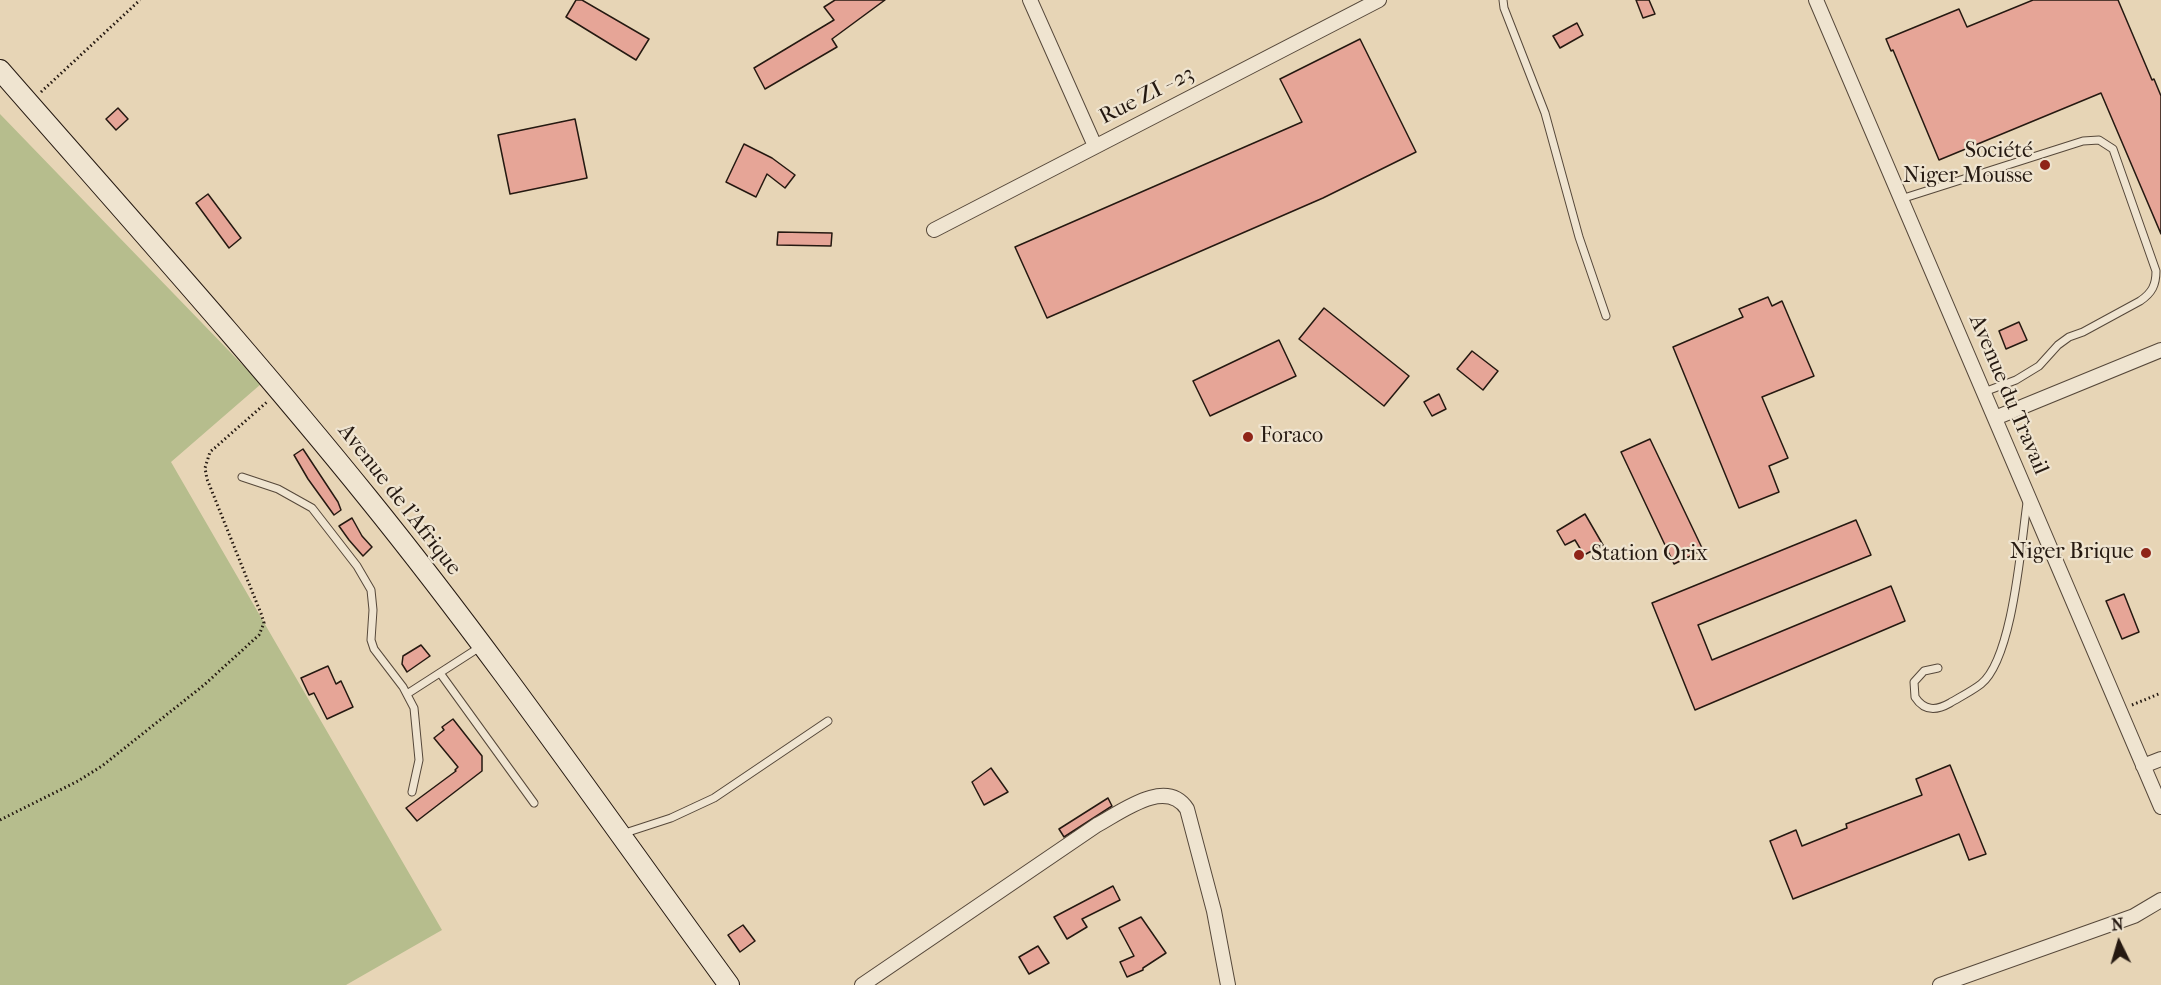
<!DOCTYPE html>
<html>
<head>
<meta charset="utf-8">
<style>
	body { margin:0 }
	#map { position:relative; width:2161px; height:985px; overflow:hidden; background:#e7d5b6; font-family:"IM FELL French Canon",serif }
	canvas { display:block }
	.north { position:absolute; left:2089px; top:913px; width:60px; height:60px; -webkit-text-stroke:4px #efe4d0; paint-order:stroke; rotate:355deg; font-size:16px; font-weight:700; line-height:24px; text-align:center; color:#251911 }
	.north::after { content:''; display:block; margin:auto; width:21px; height:27px; background:#251911; clip-path:polygon(50% 0,100% 100%,50% 72%,0 100%) }
</style>
</head>
<body>
<div id="map">
<canvas width="2161" height="985"></canvas>
<div class="north">N</div>
</div>
<script>
const c = document.querySelector('canvas').getContext('2d');
c.lineJoin = 'round';
function paint(path, color) { c.fillStyle = color; c.fill(path, 'evenodd'); }
function stroke(path, color, width, dash) { c.strokeStyle = color; c.lineWidth = width; c.lineCap = dash ? 'butt' : 'round'; c.setLineDash(dash || []); c.stroke(path); }
function drawText(font, color, halo, rows, align = 'center') {
  c.font = font + ' "IM FELL French Canon",serif'; c.lineWidth = 4.5; c.setLineDash([]); c.textBaseline = 'middle'; c.strokeStyle = halo; c.fillStyle = color; for (const [text, x, y, turn = 0] of rows) {
    c.save(); c.translate(x, y); c.rotate((+turn || 0) * Math.PI / 180); c.textAlign = isNaN(turn) ? turn : align; if (halo) c.strokeText(text, 0, 0); c.fillText(text, 0, 0); c.restore();
  }
}
const green = new Path2D(`
	M0,114L261,384L171,462L442,930L346,985H0Z`);
const building = new Path2D(`
	M576,0H582L649,39L636,60L566,17Z
	M835,0H885L832,39L837,47L765,89L754,68L834,20L824,7Z
	M1636,0H1649L1655,14L1643,18Z
	M2033,0H2118L2152,80L2154,79L2161,96V234L2101,93L1939,160L1893,50L1891,51L1886,39L1959,9L1967,27Z
	M1577,23L1583,35L1560,48L1553,36Z
	M1360,39L1416,152L1323,198L1047,318L1015,247L1302,122L1280,79Z
	M118,108L128,119L116,130L106,119Z
	M575,119L587,178L510,194L498,135Z
	M744,144L772,158L795,175L785,188L767,174L756,197L726,182Z
	M208,194L241,238L229,248L196,203Z
	M778,232L832,233L831,246L777,245Z
	M1768,297L1772,306L1782,301L1814,376L1762,397L1788,458L1769,466L1779,492L1739,508L1673,347L1743,317L1739,309Z
	M1324,308L1409,376L1384,406L1299,339Z
	M2019,322L2027,340L2006,349L1999,331Z
	M1279,340L1296,376L1210,416L1193,381Z
	M1472,351L1498,371L1483,390L1457,369Z
	M1439,394L1446,409L1432,416L1424,402Z
	M1650,439L1703,550L1674,564L1621,452Z
	M303,449L338,502L341,510L334,515L308,479L294,455Z
	M1585,514L1603,545L1584,555L1575,540L1565,545L1557,531Z
	M352,518L362,536L372,547L363,556L349,540L339,526Z
	M1856,520L1871,555L1698,625L1712,660L1891,586L1905,621L1695,710L1652,603Z
	M2124,594L2139,632L2122,639L2106,601Z
	M421,645L430,656L407,672L402,664L403,656Z
	M328,666L336,684L341,681L353,707L327,719L314,693L309,695L301,678Z
	M453,719L482,756V771L417,821L406,808L456,771L455,770L458,767L434,738L444,730L442,727Z
	M1950,765L1986,854L1969,860L1959,834L1793,899L1770,841L1796,830L1802,846L1847,828L1846,824L1922,795L1916,779Z
	M991,768L1008,792L984,805L972,782Z
	M1108,798L1112,806L1064,837L1059,829Z
	M1113,886L1120,900L1082,919L1087,927L1067,939L1054,917Z
	M1141,917L1166,953L1143,968V970L1127,977L1120,962L1134,956L1119,928Z
	M743,925L755,941L740,952L728,935Z
	M1038,946L1049,963L1029,974L1019,957Z`);
const path = new Path2D(`
	M41,92L140,0
	M2132,705L2161,693
	M0,820L78,781L102,766L204,685L259,635L264,623L262,616L207,479L205,468L210,452L267,402`);
const service = new Path2D(`
	M1503,0L1504,8L1545,113L1579,237L1606,316
	M1901,199L2083,141L2099,140L2113,149L2156,271C2156,285 2152,293 2140,301L2083,332L2069,337L2058,345L2039,366L2016,380L1984,392
	M242,477L278,489L312,508L357,566L371,590L373,610L371,640L374,649L403,687L414,708L419,760L412,792
	M1938,668L1924,671L1914,682L1915,697C1924,711 1936,711 1950,703C1960,697 1972,691 1981,684C2013,658 2021,544 2027,503
	M440,673L534,803
	M407,694L480,647
	M622,834L671,818L714,798L828,721`);
const minor = new Path2D(`
	M1030,0L1095,146
	M1816,0L2161,807
	M934,230L1379,0
	M1995,418L2161,350
	M2143,766L2161,759
	M862,985L1097,825C1121,812 1166,777 1187,809L1214,911L1228,985
	M1940,985L2134,916L2161,900`);
const secondary = new Path2D(`
	M0,70C124,212 250,352 368,498C495,655 610,822 729,985`);
const markers = [
	[2045,165,6,"#8f2418"],
	[1248,437,6,"#8f2418"],
	[2146,553,6,"#8f2418"],
	[1579,555,6,"#8f2418"]
];
const streetNames = [
	["Rue ZI - 23",1147,96,-27],
	["Avenue du Travail",2008,395,67],
	["Avenue de l'Afrique",399,500,52]
];
const poiNames = [
	["Société",2033,152],
	["Niger Mousse",2033,177],
	["Foraco",1260,437,"left"],
	["Niger Brique",2134,553],
	["Station Orix",1591,555,"left"]
];
paint(green, '#b6bd8d');
paint(building, '#e6a597');
stroke(building, '#251911', 1.5);
stroke(service, '#56483a', 9);
stroke(minor, '#56483a', 16);
stroke(secondary, '#251911', 22);
stroke(path, '#251911', 3, [1.5, 3]);
stroke(service, '#efe4d0', 7);
stroke(minor, '#efe4d0', 14);
stroke(secondary, '#efe4d0', 20);
for (const [x, y, r, color] of markers) { const dot = new Path2D(); dot.arc(x, y, r, 0, 2 * Math.PI); c.fillStyle = color; c.fill(dot); stroke(dot, '#efe4d0', 2); }
drawText('22px', '#251911', '#efe4d0', streetNames);
drawText('22px', '#251911', '#efe4d0', poiNames, 'right');
</script>
</body>
</html>
